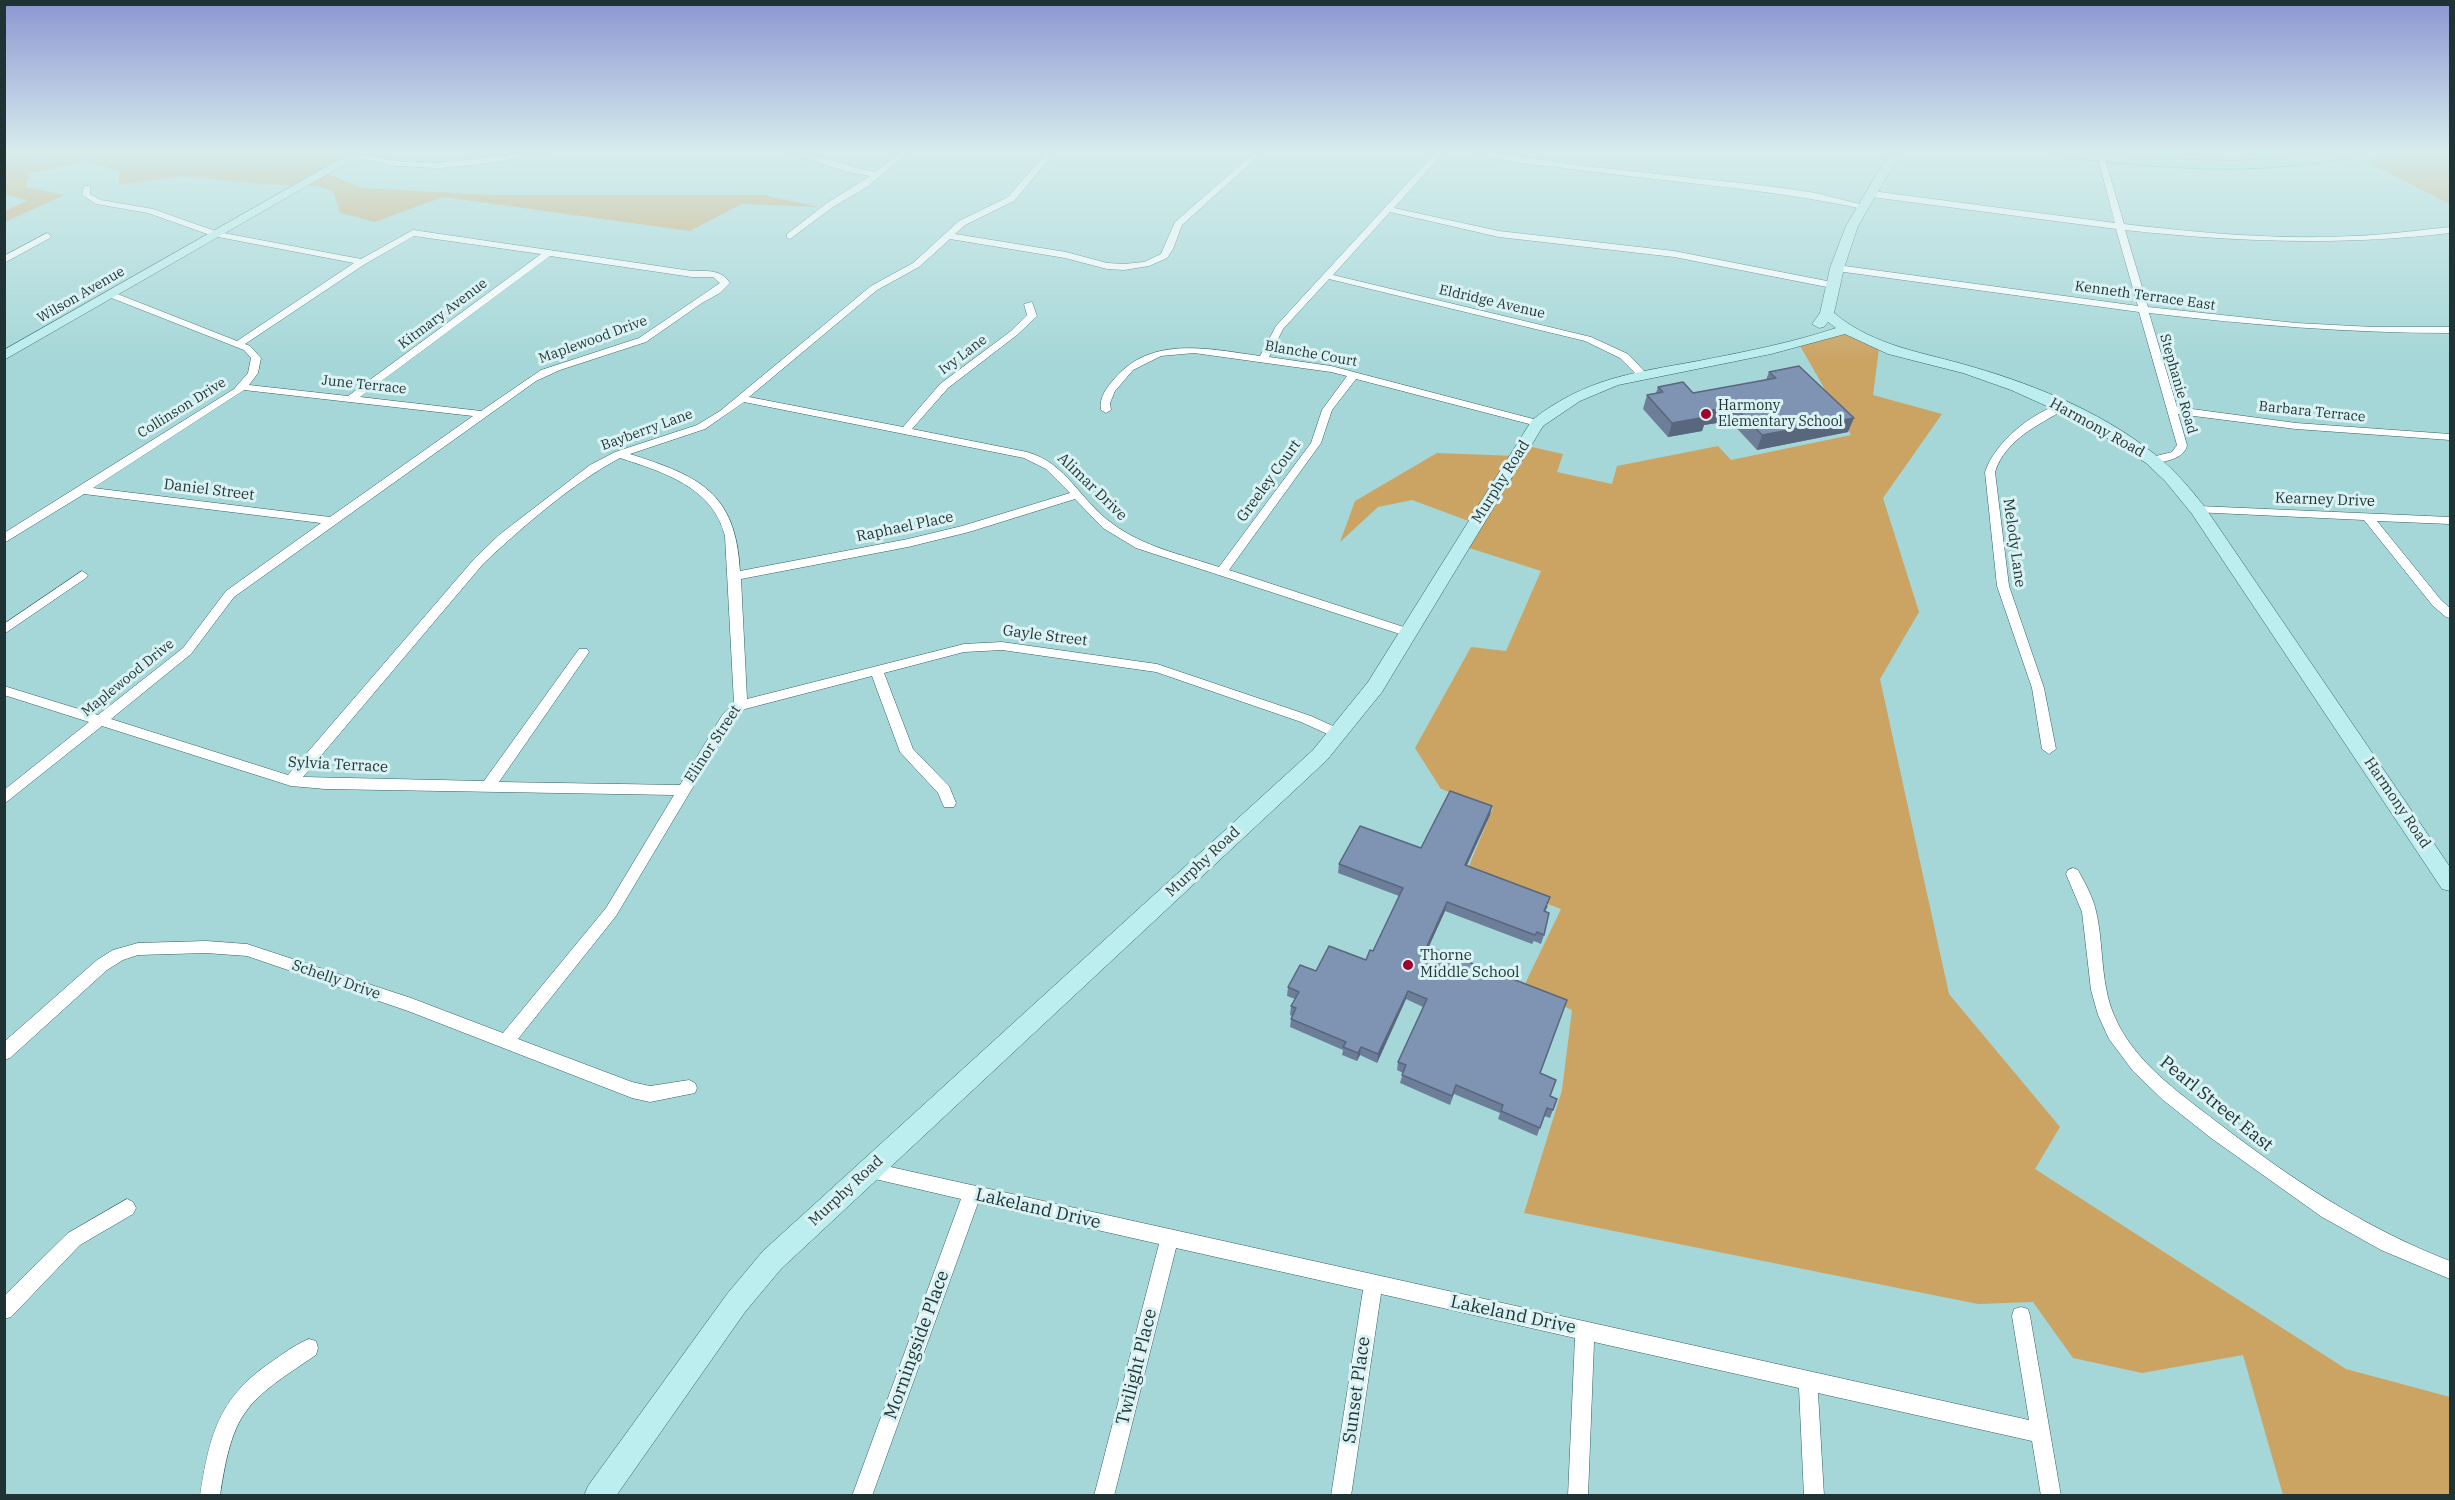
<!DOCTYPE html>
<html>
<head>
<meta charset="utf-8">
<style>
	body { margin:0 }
	#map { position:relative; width:2455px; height:1500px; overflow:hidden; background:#a6d7d8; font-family:"IBM Plex Serif",serif }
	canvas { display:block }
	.frame { position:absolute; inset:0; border:6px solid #1f3334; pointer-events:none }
</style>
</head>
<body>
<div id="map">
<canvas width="2455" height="1500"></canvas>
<div class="frame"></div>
</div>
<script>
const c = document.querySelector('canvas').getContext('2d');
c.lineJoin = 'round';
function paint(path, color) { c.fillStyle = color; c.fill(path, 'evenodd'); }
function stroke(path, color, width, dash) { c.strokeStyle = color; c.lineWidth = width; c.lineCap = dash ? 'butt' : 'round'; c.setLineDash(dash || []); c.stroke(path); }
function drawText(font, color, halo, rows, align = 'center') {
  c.font = font + ' "IBM Plex Serif",serif'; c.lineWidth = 6; c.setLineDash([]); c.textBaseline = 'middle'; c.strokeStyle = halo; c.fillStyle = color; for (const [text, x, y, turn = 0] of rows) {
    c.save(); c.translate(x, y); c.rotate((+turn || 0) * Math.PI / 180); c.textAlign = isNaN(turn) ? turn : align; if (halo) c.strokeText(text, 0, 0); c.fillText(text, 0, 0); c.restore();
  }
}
const green = new Path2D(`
	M4,152H356L322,171L361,188L494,195H764L819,207L742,204L690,231L443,197L375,222L340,213L333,191L317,186L259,184L182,176L119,185V171L85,161L29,174L26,187L65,195L5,222V211L28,200L5,195Z
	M2423,152H2450V204L2365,161Z
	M1842,331L1879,349L1873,395L1942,414L1883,498L1919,612L1880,679L1949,994L2060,1127L2035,1169L2346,1369L2450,1397V1495H2283L2243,1355L2142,1373L2073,1358L2033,1302L1978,1304L1524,1213L1562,1090L1572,1010L1523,988L1561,909L1466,873L1493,808L1441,789L1415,748L1471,647L1506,651L1541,571L1460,545L1474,523L1412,500L1378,507L1340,542L1355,501L1437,453L1516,456L1523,445L1563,454L1557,472L1612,484L1617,466L1718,446L1731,460L1851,435L1799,344Z`);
const street = new Path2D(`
	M535,152H552L485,164L438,168L396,166L349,156L353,154L405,162L438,163Z
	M787,152C808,150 850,168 875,172L901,152H909L867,187L833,207L790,239L787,238V234L827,203L870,176L847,172Z
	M1047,152H1055L1014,201L965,225L955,234L1066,252L1107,263L1124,264L1144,262L1161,254L1175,222L1255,152H1263L1182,225L1173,249L1167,258L1149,266L1124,270L1107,269L1065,258L950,239L919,267L877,290L749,397L903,427L940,384L1011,331L1027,315L1024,304L1032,302L1037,316L1035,318L1017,335L948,388L912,429L1027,452C1067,463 1081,502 1113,524C1144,547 1183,555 1219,567L1311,443L1322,410L1347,376L1331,372L1194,353L1161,356L1133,370L1115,391L1110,403L1111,410L1106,413L1101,410C1099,397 1107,387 1115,378C1152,335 1210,349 1260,356L1276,326L1436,152H1444L1394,208L1499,231L1674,251L1832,282L1837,285L1832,288L1674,257L1499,237L1390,212L1333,275L1591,337L1628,354L1647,374L1646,376H1638L1620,358L1585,341L1329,279L1283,329L1269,357L1331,366L1541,421L1542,423L1537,426L1356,379L1332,410L1321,443L1229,570L1413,630L1415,633L1409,637L1136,548L1103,528L1075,499L969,532L908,547L741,579L747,699L964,644L1002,642L1157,664L1311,716L1344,731L1346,734L1339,739L1334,737L1301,722L1156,672L1002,650L964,652L884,673L913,749L949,786L956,803L954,807H944L938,793L900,752L872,676L745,709L733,720L616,916L518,1039L632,1082L650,1086L689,1080L695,1083L697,1088L695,1093L650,1102L632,1098L408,1011L247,956L206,953L138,955L123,960L107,970L10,1058L4,1060V1042L97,960L113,950L138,943L206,941L247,944L411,998L503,1033L606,908L674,795L325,789L291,786L102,726L4,804V790L89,722L4,695V686L98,715L183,648L226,591L321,523L84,494L4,543V533L234,389L248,373L251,358L244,350L109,297V293H115L237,341L354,263L213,236L148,213L96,204L82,195L84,186H90V194L101,200L153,209L218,232L361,259L413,230L692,271C707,271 721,269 730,283L720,293L702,303L646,342L560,370L536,381L234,597L191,654L111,719L288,775L475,558L499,535L590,465L615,452L697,425L720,411L871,286L913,263L959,221L1008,197ZM414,236L541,254L348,396L249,385L258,373L261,358L250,346L245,344L365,264ZM550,256L692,277H713L720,283L639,338L541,370L481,411L360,397ZM244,390L473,416L330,517L93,488ZM744,402L1024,458L1046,469L1070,493L962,526L908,539L740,571C736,492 699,476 630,454L705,429ZM620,458C663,472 713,487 725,536L734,703L723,714L680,785L499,782L587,655L589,652L587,649H579L484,781L303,777L483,564C521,528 574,482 620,458Z
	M1477,152H1491L1576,165L1768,186L1816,193L1867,206L1863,209C1762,187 1660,182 1558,167C1539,165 1491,161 1477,152Z
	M2097,154L2104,156L2124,224C2200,233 2277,240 2354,236C2386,235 2418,230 2450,227V233C2341,246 2234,242 2125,230L2148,307L2296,323L2373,327H2450V333C2349,333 2250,325 2149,313L2177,407L2296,423L2450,434V440L2296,429L2178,414L2187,445C2185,459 2161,464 2148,462V458L2172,452L2177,445L2139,312L1837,271L1832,268L1837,265L2138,306L2116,229L1872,197L1868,194L1872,191L2115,223Z
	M47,233L51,236L50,238L4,263V256Z
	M2061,404L2066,407L2065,409C2037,426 2006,439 1995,472L2009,586L2044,688L2056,749L2049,754L2042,749L2032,688L1997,586L1985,472C1995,442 2031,413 2061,404Z
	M2198,506L2450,517V524L2377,521L2441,600L2450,608V618L2446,617L2433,606L2364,520L2194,512L2192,510Z
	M82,571L88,575L86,578L4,634V624Z
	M2073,868L2078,870C2085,883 2093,897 2096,911C2104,945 2100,982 2114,1015C2133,1061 2178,1092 2217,1122C2290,1178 2364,1228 2450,1261V1279L2381,1250L2322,1217L2211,1138L2163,1100L2133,1071L2109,1039L2098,1015L2091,990L2082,912L2066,874L2068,870Z
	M868,1162L2029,1420L2012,1316L2014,1309L2021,1307L2028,1309L2030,1316L2061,1496H2041L2032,1441L1818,1393L1824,1496H1804L1799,1388L1594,1342L1588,1496H1568L1575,1338L1381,1294L1351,1496H1331L1363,1290L1176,1248L1114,1496H1094L1159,1244L978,1203L872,1496H852L961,1199L862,1176L859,1170L862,1164Z
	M127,1199L133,1202L136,1208L133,1214L80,1245L11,1317L4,1319V1296L68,1233Z
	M309,1339L316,1341L318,1348L316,1355C246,1402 233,1409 220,1496H200C210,1431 220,1395 277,1358C287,1351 298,1343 309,1339Z`);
const secondary = new Path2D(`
	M352,152H366L4,360V350Z
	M1890,152H1901L1858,226L1844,268L1834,313C1875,347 1923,352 1973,367C2039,386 2111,416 2164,462C2179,475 2192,491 2204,506L2450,867V891L2442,889L2192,514L2165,481L2146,463L2082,422L2011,390L1963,373L1888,354L1845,334L1771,354L1618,385L1580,401L1543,426L1382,692L1327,760L781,1269L745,1312L616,1496H584L588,1486L727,1294L763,1251L1313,750L1368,682L1532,420C1586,378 1633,373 1698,361C1744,352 1791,343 1836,328L1828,322L1824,327L1819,328L1812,324L1820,313L1830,268L1846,226Z`);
const primary = new Path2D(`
	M2052,152C2079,149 2107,154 2134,156C2168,159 2201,161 2235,161C2277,160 2326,147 2367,152L2360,156C2327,161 2294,166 2260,168C2193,171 2126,164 2059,156Z`);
const wall = new Path2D(`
	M1769,372L1848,432L1757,450L1730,421L1704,425L1702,431L1668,437L1643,409L1647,395L1656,393L1658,387L1693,393L1766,380Z
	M1492,806L1490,815L1466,866L1548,906L1545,912L1544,935L1541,944L1534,941L1532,944L1445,911L1429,946L1540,1073L1550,1096L1557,1099L1550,1118L1544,1116L1537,1136L1498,1119L1500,1113L1454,1094L1450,1105L1400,1083L1403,1073L1397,1070L1398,1062L1423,1007L1406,999L1377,1063L1360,1055L1357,1061L1342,1055L1343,1050L1290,1027L1291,1019L1292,1016L1290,1015L1291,1006L1295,999L1287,996L1288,987L1316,971L1366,960L1373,951L1399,896L1338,873L1339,864L1421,848Z`);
const shadedWall = new Path2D(`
	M1734,406L1730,421L1704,425L1702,431L1668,437L1672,423L1702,412Z
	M1854,418L1848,432L1757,450L1762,435Z
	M1492,806L1490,815L1463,874L1465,865Z
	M1447,902L1445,911L1425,955L1427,946Z
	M1408,991L1406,999L1377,1063L1378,1054Z
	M1361,1047L1360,1055L1357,1061L1358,1053Z`);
const building = new Path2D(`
	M1799,366L1854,418L1762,435L1734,406L1702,412L1706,417L1672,423L1647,395L1663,392L1658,387L1683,382L1693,393L1776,378L1769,372Z
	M1450,791L1492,806L1465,865L1550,897L1544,911L1549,913L1544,935L1537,932L1535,935L1447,902L1427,946L1567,1000L1540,1073L1556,1080L1550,1096L1557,1099L1553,1110L1547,1108L1540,1128L1501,1111L1503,1105L1456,1085L1452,1096L1402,1075L1406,1065L1398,1062L1427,999L1408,991L1378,1054L1361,1047L1358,1053L1343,1047L1346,1042L1291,1019L1296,1008L1291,1006L1299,992L1288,987L1300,965L1316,971L1329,946L1366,960L1370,950L1373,951L1403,888L1339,864L1360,826L1421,848Z`);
const markers = [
	[1706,414,6,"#a1012a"],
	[1408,965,6,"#a1012a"]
];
const farStreetnames = [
	["Wilson Avenue",81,295,-30],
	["Kenneth Terrace East",2145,296,8],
	["Eldridge Avenue",1492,302,13],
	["Kitmary Avenue",443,314,-37],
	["Maplewood Drive",593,340,-20],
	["Blanche Court",1311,354,10],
	["Ivy Lane",963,355,-37],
	["Stephanie Road",2178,384,74],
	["June Terrace",364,385,6],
	["Collinson Drive",182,408,-32],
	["Barbara Terrace",2312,412,6],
	["Bayberry Lane",647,430,-20],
	["Maplewood Drive",128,678,-39]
];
const farPoinames = [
	["Harmony",1718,406],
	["Elementary School",1718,422]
];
const streetNames = [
	["Harmony Road",2097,428,29],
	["Greeley Court",1269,481,-54],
	["Murphy Road",1501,482,-58],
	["Alimar Drive",1092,487,44],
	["Daniel Street",209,490,7],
	["Kearney Drive",2325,500,2],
	["Raphael Place",905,527,-12],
	["Melody Lane",2014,543,82],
	["Gayle Street",1045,636,7],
	["Elinor Street",713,744,-57],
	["Sylvia Terrace",338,765,3],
	["Harmony Road",2397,803,56],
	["Murphy Road",1203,862,-43],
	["Schelly Drive",336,980,19],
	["Murphy Road",846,1191,-43]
];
const poiNames = [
	["Thorne",1420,956],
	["Middle School",1420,973]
];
const nearStreetnames = [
	["Pearl Street East",2216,1104,39],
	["Lakeland Drive",1038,1209,13],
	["Lakeland Drive",1513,1315,12],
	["Morningside Place",917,1345,-70],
	["Twilight Place",1137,1367,-76],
	["Sunset Place",1357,1390,-82]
];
paint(green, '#cba362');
stroke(street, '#326062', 1);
stroke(secondary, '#326062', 1);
stroke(primary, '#1f9196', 2);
paint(street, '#fff');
paint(secondary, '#bcedef');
paint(primary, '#79dcdf');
paint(wall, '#6d7e99');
paint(shadedWall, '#59677d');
paint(building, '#7f93b2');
stroke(building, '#59677d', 1.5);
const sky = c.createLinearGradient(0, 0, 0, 362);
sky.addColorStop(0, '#8b96d1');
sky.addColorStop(0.42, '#d7eded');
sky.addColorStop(1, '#d7eded00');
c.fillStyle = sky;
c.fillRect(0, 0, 2455, 362);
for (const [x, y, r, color] of markers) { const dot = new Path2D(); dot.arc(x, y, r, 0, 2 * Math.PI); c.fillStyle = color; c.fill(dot); stroke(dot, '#daf2f3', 2); }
drawText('14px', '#1f3334', '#daf2f3', farStreetnames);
drawText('14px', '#1f3334', '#daf2f3', farPoinames, 'left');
drawText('15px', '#1f3334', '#daf2f3', streetNames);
drawText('15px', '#1f3334', '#daf2f3', poiNames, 'left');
drawText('18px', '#1f3334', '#daf2f3', nearStreetnames);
</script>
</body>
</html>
